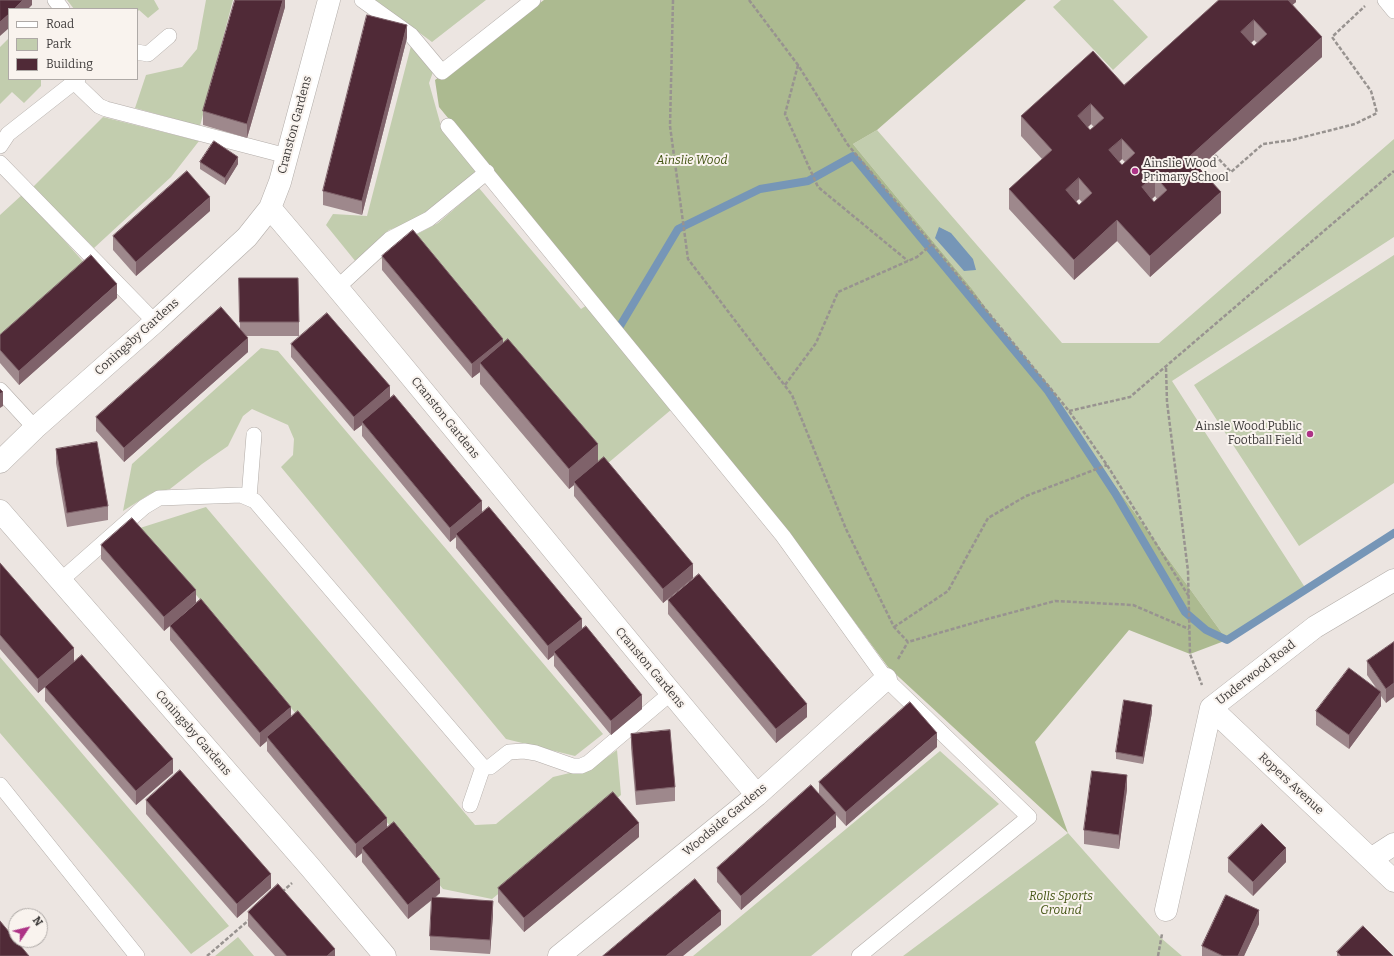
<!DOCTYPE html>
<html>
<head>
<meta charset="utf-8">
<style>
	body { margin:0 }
	#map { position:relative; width:1394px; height:956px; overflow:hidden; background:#ece5e1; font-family:Bitter,serif }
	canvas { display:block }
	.legend { position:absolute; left:8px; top:8px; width:130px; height:72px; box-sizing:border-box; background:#f9f3ee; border:1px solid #aea9a6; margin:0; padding:5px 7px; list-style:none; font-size:12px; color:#3d3a39 }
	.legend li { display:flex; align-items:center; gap:8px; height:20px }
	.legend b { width:20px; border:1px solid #aea9a6 }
	.north { position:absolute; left:8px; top:908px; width:40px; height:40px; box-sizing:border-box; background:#f9f3ee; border:1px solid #aea9a6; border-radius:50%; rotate:55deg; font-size:11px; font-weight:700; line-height:16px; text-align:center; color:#3d3a39 }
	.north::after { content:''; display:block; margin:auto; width:14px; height:18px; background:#ad3386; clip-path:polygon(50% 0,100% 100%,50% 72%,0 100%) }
</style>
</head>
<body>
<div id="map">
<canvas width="1394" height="956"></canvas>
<ul class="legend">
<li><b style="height:5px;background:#fff"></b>Road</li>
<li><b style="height:11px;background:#c2cdae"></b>Park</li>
<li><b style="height:11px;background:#502a37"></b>Building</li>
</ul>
<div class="north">N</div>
</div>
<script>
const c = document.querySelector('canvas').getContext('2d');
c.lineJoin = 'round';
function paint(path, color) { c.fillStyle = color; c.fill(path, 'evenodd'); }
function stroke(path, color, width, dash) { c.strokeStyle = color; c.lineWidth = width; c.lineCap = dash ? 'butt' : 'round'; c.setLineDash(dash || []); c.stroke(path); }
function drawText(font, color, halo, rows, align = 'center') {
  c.font = font + ' Bitter,serif'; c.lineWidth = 4; c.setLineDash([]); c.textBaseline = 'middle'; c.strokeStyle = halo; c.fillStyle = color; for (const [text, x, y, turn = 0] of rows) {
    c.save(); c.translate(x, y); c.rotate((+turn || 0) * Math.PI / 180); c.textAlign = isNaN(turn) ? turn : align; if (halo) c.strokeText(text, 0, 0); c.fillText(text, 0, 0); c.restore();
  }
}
const green = new Path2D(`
	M67,0H154L159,9L148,18L139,10L137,12V9H74Z
	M206,0H233L200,126L135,108L146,75L182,67L197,49Z
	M375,0H486L432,42Z
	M1061,0H1113L1148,37L1113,70L1053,7Z
	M9,38V79H41V86L24,103L12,92L0,104V47Z
	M411,46L433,72L429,83L441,126L477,172L414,221L389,230L356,262L326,225L333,214L367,216Z
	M103,117L199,141L171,177L94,248L33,187Z
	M877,130L1062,343H1159L1394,139V237L1172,381L1306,589L1227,640L973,290L853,144Z
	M479,188L581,309L587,305L672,409L601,469L387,266L381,258L398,242L408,239L438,223Z
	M23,194L88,267L0,345V215Z
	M1394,255V483L1299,546L1194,385Z
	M261,348L278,351L603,734L575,756L506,739L281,467L293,455L294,439L288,425L252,409L243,416L228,446L202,464L170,489L150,494L123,511L132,464Z
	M206,507L475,825L496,824L553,777L574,772H586L617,750L621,795L492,899L443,889L140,528Z
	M0,657L229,926L191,954L0,733Z
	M940,751L999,804L811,956H693Z
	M1068,833L1161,938L1182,956H903Z
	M238,937L254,956H215Z`);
const forest = new Path2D(`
	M544,0H1026L877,130L853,144L973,290L1227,640L1190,654L1129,630L1035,742L1068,833L888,667L788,532L439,107L435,80Z`);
const water = new Path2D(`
	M939,227L951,233L973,259L976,270L964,271L935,238Z`);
const stream = new Path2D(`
	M620,326L678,229L760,189L808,181L853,156L1048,391L1115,493L1185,612L1206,630L1227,640L1394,533`);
const path = new Path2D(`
	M673,0L670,126L688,259L792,395L846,529L894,627L908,642L980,621L1055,601L1133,605L1189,629
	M749,0L798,65L848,145L932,244L1069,411L1107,465L1188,595
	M798,65L785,114L818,187L908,261
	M1215,155L1231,172L1263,144L1292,140L1355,124L1377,113L1371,91L1332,37L1365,6
	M1166,368L1167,402L1188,571L1190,654L1202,685
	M785,385L816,343L838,292L917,257L932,244
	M1069,411L1130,397L1394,171
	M894,627L948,591L988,518L1026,496L1107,465
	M898,659L908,642
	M282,892L292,883
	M207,956L249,920
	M1158,956L1162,934`);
const service = new Path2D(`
	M55,0L62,9
	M362,0L411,35L442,72L533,0
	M1385,0L1394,11
	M137,52L148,54L169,36
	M74,82L99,106L106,109L287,156
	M448,126L783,536L886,679L1029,817L859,956
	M0,146L8,134L78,79
	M0,163L155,322
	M338,287L390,239L429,219L487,172
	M0,390L35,428
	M249,498L254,435
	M60,581L144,507L159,498L241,495L255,501L260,507L483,767H490L509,752L524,751L536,753L573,766H581L588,763L671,693
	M0,785L137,956
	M470,805L483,767`);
const minor = new Path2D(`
	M270,208C435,401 592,601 757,795
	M0,462L35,428L155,322L247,237L270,208L280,182L329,0
	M0,511L310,867L385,956
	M1211,708L1394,881
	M1371,859L1394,844
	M1166,910L1211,708L1315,627L1394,580
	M559,956L757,795L886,679`);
const wall = new Path2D(`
	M285,0V7L247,138L203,125V111Z
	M1219,0H1296V2L1292,5L1322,57L1199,168L1221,213L1150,277L1117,241L1074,280L1009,209V189L1042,159L1021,136V116L1124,85ZM1254,40L1257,43L1254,46L1251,43ZM1091,124L1094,127L1090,130L1088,127ZM1122,159L1125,162L1122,165L1119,162ZM1155,196L1157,199L1154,202L1152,199ZM1079,199L1082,202L1079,205L1076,201Z
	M407,38L362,215L323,205V191Z
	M200,162L238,164L225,185L200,169Z
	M210,211L136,276L113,250V236Z
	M382,256L503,343L598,462L693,578L663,603L574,496V485L569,489L480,384V372L472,378L382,270Z
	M239,278L299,322V336H247L248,352L124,462L96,431V417L240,328Z
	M117,298L19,385L0,363V335Z
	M291,344L390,398L482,512L582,629L642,709L611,735L554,666V655L548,660L456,548V537L450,542L362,436V425L354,431L291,357Z
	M56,449L108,506V520L67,527L56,463Z
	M101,545L196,603L181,616L291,717L387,827L440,893L436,897L493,915L490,954L430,950V936L432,900L408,919L362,862V853L356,858L267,751V741L260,747L170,640V626L164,631L101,559Z
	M0,563L74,662L173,773L136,805L45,701V687L38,693L0,649Z
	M668,600L807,717L776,743L668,614Z
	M1394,642L1386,703L1381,696V706L1349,749L1316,725V711L1377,689L1367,675V661Z
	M1152,712L1143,764L1116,759V752Z
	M631,734L675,787V801L636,805L631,748Z
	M937,747L846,826L836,815V827L741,910L717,882V868L819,793V782Z
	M1127,789L1119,849L1084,844V830Z
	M146,800L271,888L237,918L146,814Z
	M639,837L524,932L498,902V888Z
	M1228,858L1286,862L1253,896L1228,872Z
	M248,912L335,956H275L248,926Z
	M1259,924L1244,956H1202V946Z
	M1337,952L1393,956H1337Z`);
const shadedWall = new Path2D(`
	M23,0H32V5L28,9H14Z
	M283,0H285V7L247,138V124Z
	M1282,0H1296V2L1282,14Z
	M9,14V28L0,36V22Z
	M1254,20V40L1241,52V32Z
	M407,25V38L362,215V201Z
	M1322,37V57L1189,177V157Z
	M1091,104V124L1078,136V116Z
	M1122,139V159L1109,171V150Z
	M238,157V164L225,185V178Z
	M1155,176V196L1142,208V187Z
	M1079,178V199L1066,211V190Z
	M1221,192V213L1150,277V256Z
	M210,197V211L136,276V262Z
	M1117,220V241L1074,280V260Z
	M117,284V298L19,385V371Z
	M248,338V352L124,462V448Z
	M503,339V353L480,363V372L472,378V364Z
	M390,386V400L362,422V425L354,431V417Z
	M3,392V406L0,408V394Z
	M598,444V465L574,482V485L569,489V469Z
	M482,501V515L456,534V537L450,542V528Z
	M693,564V578L663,603V589Z
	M196,590V603L164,631V617Z
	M582,619V633L554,652V655L548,660V646Z
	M74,648V662L38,693V679Z
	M1394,683V697L1386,703V689Z
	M1381,692V706L1349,749V735Z
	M642,695V709L611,735V721Z
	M807,704V717L776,743V729Z
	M1152,705V712L1143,764V757Z
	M291,707V721L267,737V741L260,747V733Z
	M937,733V747L846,826V812Z
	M173,759V773L136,805V791Z
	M1127,775V789L1119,849V835Z
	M836,813V827L741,910V896Z
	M387,818V832L362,848V853L356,858V844Z
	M639,823V837L524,932V918Z
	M1286,848V862L1253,896V882Z
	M271,874V888L237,918V904Z
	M440,879V893L408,919V905Z
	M493,901V915L490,954V940Z
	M1259,910V924L1244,956H1238Z
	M721,911V925L683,956H666Z
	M335,949V956H327Z`);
const building = new Path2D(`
	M0,0H23L14,9H9V14L0,22Z
	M235,0H283L247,124L203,111Z
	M1219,0H1288L1322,37L1189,157L1221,192L1150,256L1117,220L1074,260L1009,189L1052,150L1021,116L1093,51L1124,85ZM1254,20L1267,34L1254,46L1241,32ZM1091,104L1104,118L1090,130L1078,116ZM1122,139L1135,153L1122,165L1109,150ZM1155,176L1167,190L1154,202L1142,187ZM1079,178L1092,193L1079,205L1066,190Z
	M367,15L407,25L362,201L323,191Z
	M214,141L238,157L225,178L200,162Z
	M187,171L210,197L136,262L113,236Z
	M413,230L503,339L472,364L382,256Z
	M91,255L117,284L19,371L0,350V335Z
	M239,278H298L299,322H240Z
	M221,307L248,338L124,448L96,417Z
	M327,313L390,386L354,417L291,344Z
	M508,339L598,444L569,469L480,363Z
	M0,389L3,392L0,394Z
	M394,395L482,501L450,528L362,422Z
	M97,442L108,506L67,513L56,449Z
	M604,457L693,564L663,589L574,482Z
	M489,507L582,619L548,646L456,534Z
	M132,518L196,590L164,617L101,545Z
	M0,563L74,648L38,679L0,635Z
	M699,574L807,704L776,729L668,600Z
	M201,599L291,707L260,733L170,626Z
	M586,626L642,695L611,721L554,652Z
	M1394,642V683L1386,689L1367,661Z
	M82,655L173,759L136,791L45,687Z
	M1349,668L1381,692L1349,735L1316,711Z
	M1124,700L1152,705L1143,757L1116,752Z
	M910,702L937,733L846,812L819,782Z
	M298,711L387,818L356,844L267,737Z
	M670,730L675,787L636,791L631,734Z
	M180,770L271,874L237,904L146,800Z
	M1092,771L1127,775L1119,835L1084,830Z
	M811,785L836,813L741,896L717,868Z
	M613,792L639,823L524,918L498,888Z
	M394,822L440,879L408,905L362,848Z
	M1262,824L1286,848L1253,882L1228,858Z
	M695,879L721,911L666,956H603Z
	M278,884L335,949L327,956H287L248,912Z
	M1226,895L1259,910L1238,956H1223L1202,946Z
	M432,897L493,901L490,940L430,936Z
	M0,921L29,956H0Z
	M1363,926L1393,956H1341L1337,952Z`);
const markers = [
	[1135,171,4,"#ad3386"],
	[1310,434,4,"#ad3386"]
];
const streetNames = [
	["Cranston Gardens",295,125,-75],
	["Coningsby Gardens",137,337,-42],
	["Cranston Gardens",445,418,51],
	["Cranston Gardens",650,668,50],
	["Underwood Road",1256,673,-38],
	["Coningsby Gardens",193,733,49],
	["Ropers Avenue",1291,784,43],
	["Woodside Gardens",725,820,-40]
];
const parkNames = [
	["Ainslie Wood",692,161],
	["Rolls Sports",1061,897],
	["Ground",1061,911]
];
const poiNames = [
	["Ainslie Wood",1143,164],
	["Primary School",1143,178],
	["Ainsle Wood Public",1302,427,"right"],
	["Football Field",1302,441,"right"]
];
paint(green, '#c2cdae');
paint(forest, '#acba90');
paint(water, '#7696b7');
stroke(stream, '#7696b7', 8);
stroke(service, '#b3ada9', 16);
stroke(minor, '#b3ada9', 23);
stroke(path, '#989390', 2.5, [4, 2]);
stroke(service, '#fff', 15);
stroke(minor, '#fff', 22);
paint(wall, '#9e888c');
paint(shadedWall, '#7f626a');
paint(building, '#502a37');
stroke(building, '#7f626a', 1);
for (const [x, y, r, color] of markers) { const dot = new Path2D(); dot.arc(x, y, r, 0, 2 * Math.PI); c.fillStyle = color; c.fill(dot); stroke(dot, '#f9f3ee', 1.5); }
drawText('12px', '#3d3a39', '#f9f3ee', streetNames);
drawText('italic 12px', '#445514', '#f9f3ee', parkNames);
drawText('12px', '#3d3a39', '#f9f3ee', poiNames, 'left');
</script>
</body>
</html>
